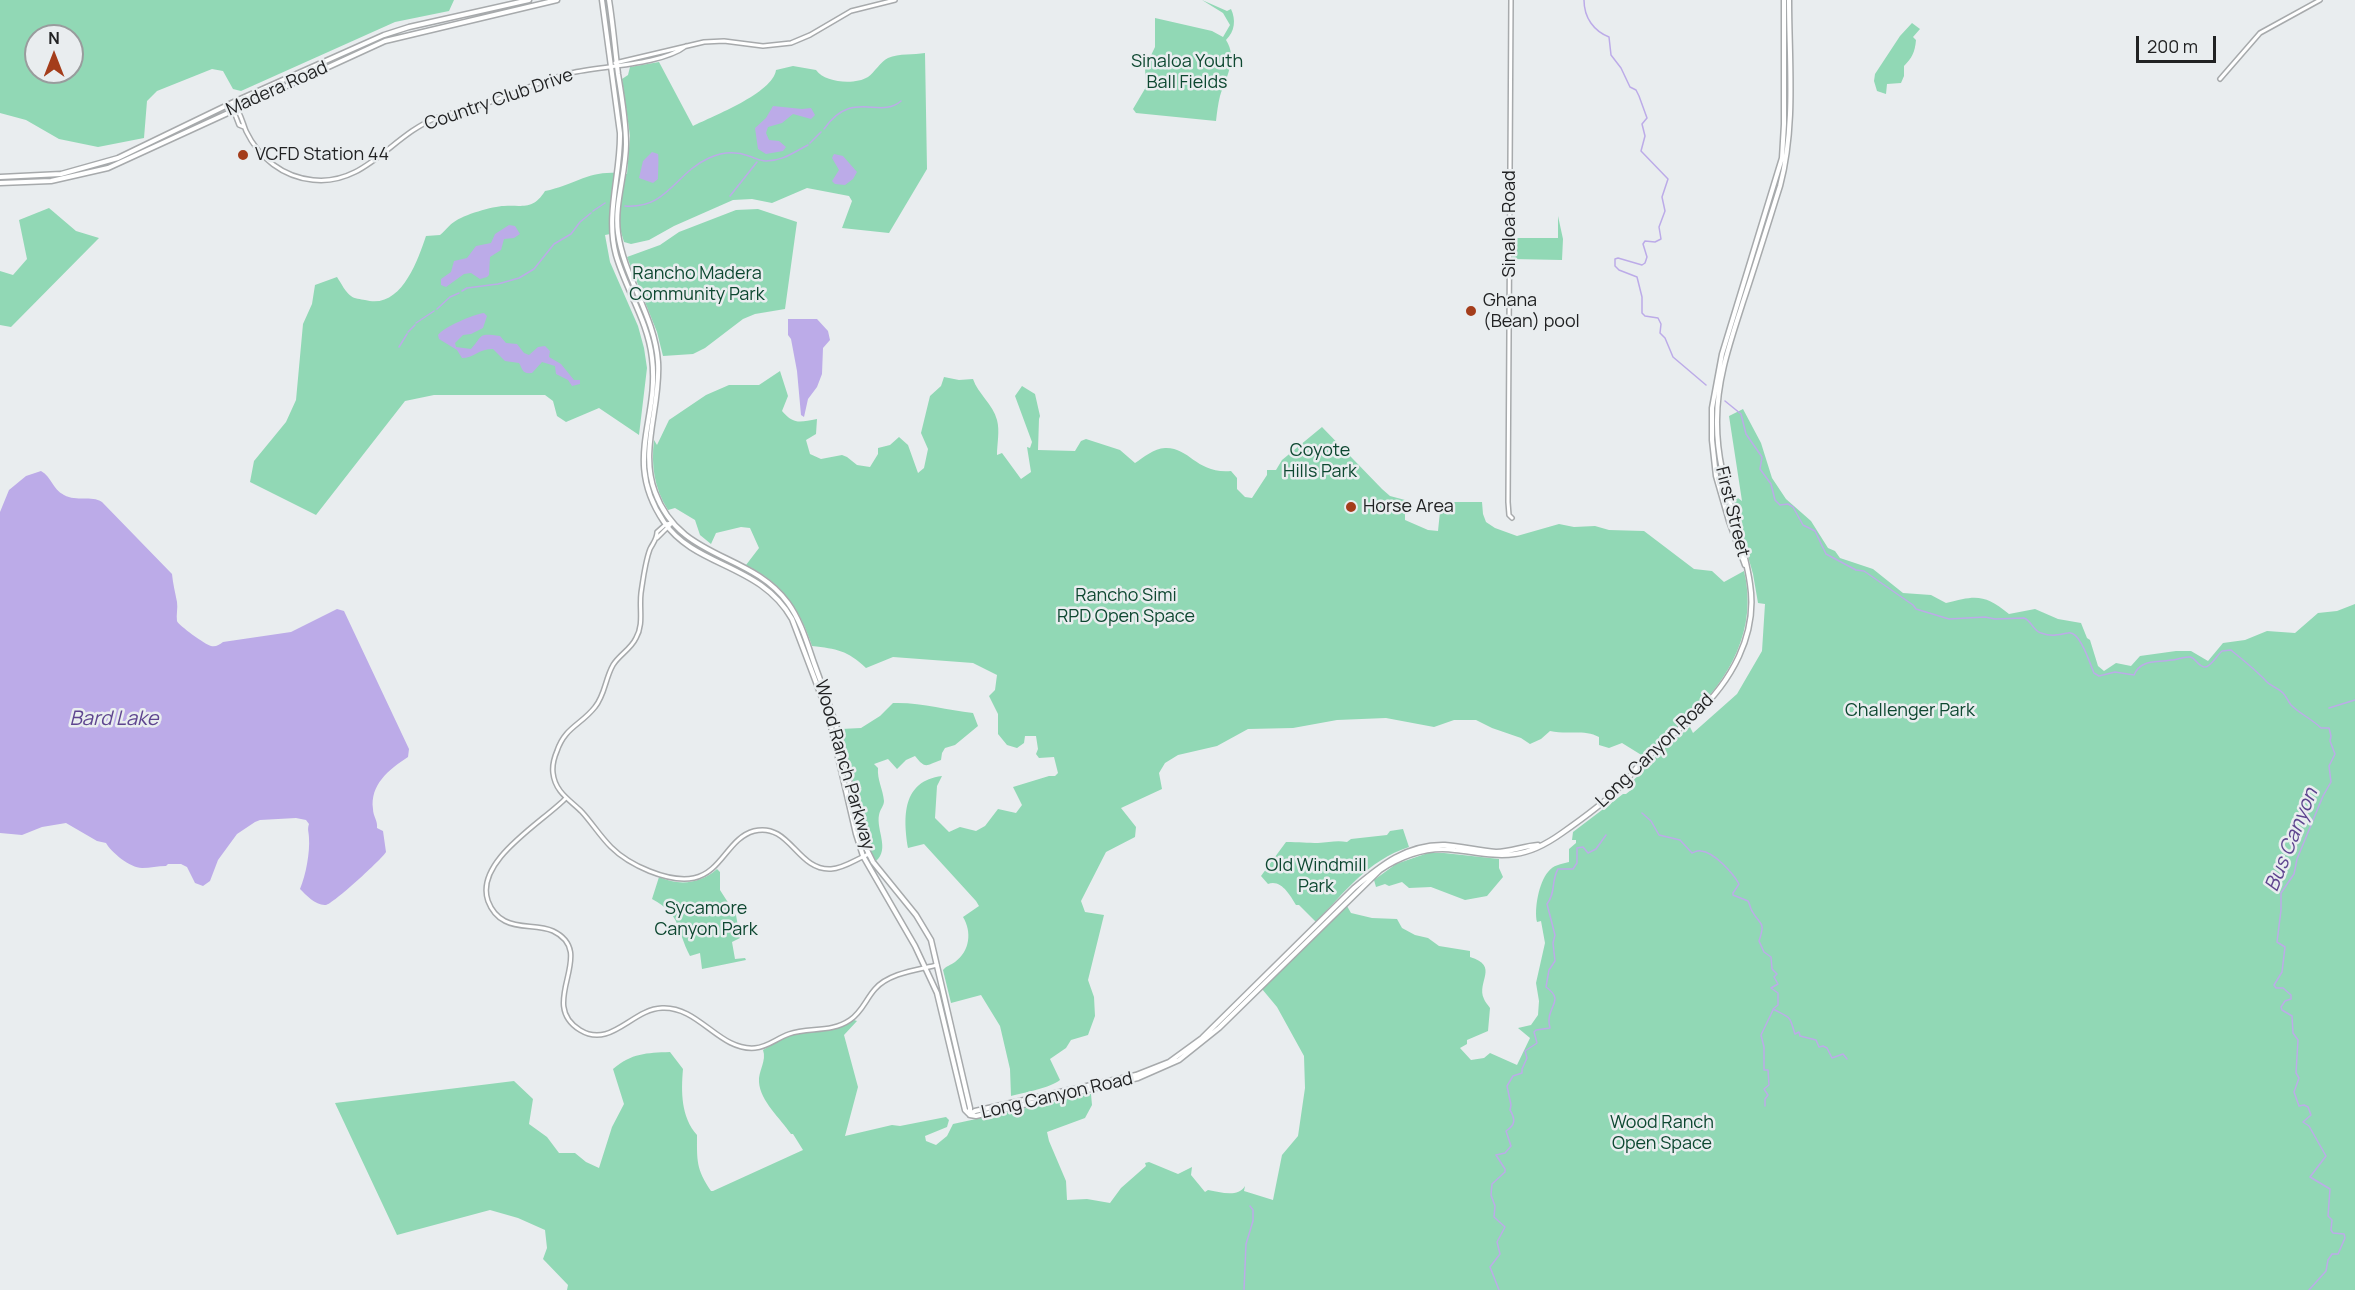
<!DOCTYPE html>
<html>
<head>
<meta charset="utf-8">
<style>
	body { margin:0 }
	#map { position:relative; width:2355px; height:1290px; overflow:hidden; background:#e9edef; font-family:Manrope,sans-serif }
	canvas { display:block }
	.north { position:absolute; left:24px; top:24px; width:60px; height:60px; box-sizing:border-box; background:#e9edef; border:2px solid #999c9d; border-radius:50%; rotate:0deg; font-size:16px; font-weight:700; line-height:24px; text-align:center; color:#212223 }
	.north::after { content:''; display:block; margin:auto; width:21px; height:27px; background:#a43d1b; clip-path:polygon(50% 0,100% 100%,50% 72%,0 100%) }
	.scale { position:absolute; left:2136px; top:36px; width:80px; height:27px; box-sizing:border-box; border:3px solid #212223; border-top:0; padding-left:8px; font-size:18px; line-height:21px; white-space:nowrap; color:#212223; -webkit-text-stroke:4px #e9edef; paint-order:stroke }
</style>
</head>
<body>
<div id="map">
<canvas width="2355" height="1290"></canvas>
<div class="north">N</div>
<div class="scale">200 m</div>
</div>
<script>
const c = document.querySelector('canvas').getContext('2d');
c.lineJoin = 'round';
function paint(path, color) { c.fillStyle = color; c.fill(path, 'evenodd'); }
function stroke(path, color, width, dash) { c.strokeStyle = color; c.lineWidth = width; c.lineCap = dash ? 'butt' : 'round'; c.setLineDash(dash || []); c.stroke(path); }
function drawText(font, color, halo, rows, align = 'center') {
  c.font = font + ' Manrope,sans-serif'; c.lineWidth = 5; c.setLineDash([]); c.textBaseline = 'middle'; c.strokeStyle = halo; c.fillStyle = color; for (const [text, x, y, turn = 0] of rows) {
    c.save(); c.translate(x, y); c.rotate((+turn || 0) * Math.PI / 180); c.textAlign = isNaN(turn) ? turn : align; if (halo) c.strokeText(text, 0, 0); c.fillText(text, 0, 0); c.restore();
  }
}
const green = new Path2D(`
	M0,0H454L449,11L395,22L241,91L233,89L223,71L212,69L157,91L147,101L144,138L98,147L59,139L26,120L0,113ZM36,36H72V72H36Z
	M1202,0L1227,11L1231,9C1236,20 1235,31 1226,40C1238,59 1226,77 1220,96C1218,104 1217,112 1216,121L1136,113L1133,109L1146,87L1145,68L1155,47V18L1212,31L1223,37L1230,25L1223,13Z
	M1912,23L1920,29L1913,37L1916,40C1915,52 1912,58 1904,66V76L1901,83L1887,84L1886,94L1877,91L1874,81L1875,74L1900,36Z
	M925,53L927,169L889,233L842,228L852,201L849,196L807,188L772,203L752,199L733,200L674,226L649,240L631,244L624,242L621,232L605,235L610,262L638,326L644,348L647,368L639,435L599,408L566,422L557,416L553,401L545,395H434L405,401L316,515L250,482L254,461L286,422L296,400L303,324L312,304L315,285L337,277C341,283 346,293 351,296C354,299 361,299 365,300C400,310 417,263 426,236L440,235C445,231 449,225 454,222C463,215 493,206 504,206C524,205 533,210 545,191C578,184 590,168 627,174L630,136L622,79L628,75L630,67L659,62L693,126C713,116 773,93 776,70L793,66L816,70C825,83 855,85 868,77C875,72 880,62 888,58C899,53 914,55 925,53Z
	M49,208L76,231L99,238L11,327L0,325V271L13,275L27,259L19,220Z
	M758,209L797,222L785,309L755,314L743,319L705,348L693,354L663,356L657,332L627,257L660,245L679,232L736,210Z
	M1558,216L1563,239L1562,260L1512,259L1513,238H1558Z
	M780,371L788,396L782,411C794,425 800,422 817,419L816,434L806,440L810,454L821,459L842,455L847,457L857,465L870,467L878,454V448L890,445L899,437L908,445L918,473L924,468L928,449L921,433L930,396L941,386L944,377L959,380L973,379C978,394 993,404 997,420C1000,431 997,444 997,455L1002,453L1021,479L1031,472L1027,447L1030,448L1032,442L1015,396L1022,386L1035,394L1040,416L1039,419L1038,450L1075,451L1081,441L1086,439L1120,450L1135,463C1143,458 1154,448 1165,448C1190,447 1196,474 1231,471L1237,478V489L1245,497L1252,498L1267,475V470H1276L1282,460L1322,427L1382,489L1390,496L1405,500V520L1428,530L1438,531L1441,502H1482L1483,514L1486,522L1495,528L1517,536L1559,524L1574,527L1595,526L1609,530L1644,531L1694,569L1712,571L1724,582L1744,571C1758,628 1730,679 1689,717C1675,731 1658,742 1643,756L1622,743L1609,748L1599,745V737C1584,729 1567,735 1550,731L1541,739L1530,744L1521,738L1492,728L1476,720H1454L1434,727L1386,718L1337,720L1293,728L1248,729L1217,746L1178,755L1165,763L1159,773L1162,789L1121,808L1136,827L1135,837L1106,852L1081,901L1085,912L1104,915L1088,980L1094,997L1095,1016L1088,1035L1071,1040L1066,1048L1050,1059L1060,1080C1050,1088 1026,1092 1011,1096L1010,1069L1000,1026L981,995L951,1003L943,970C946,966 951,965 955,962C970,951 972,932 963,917L979,906L976,901L924,844L908,848C903,817 902,781 942,776L937,786L935,818L949,832L960,827L976,831L985,826L998,809L1016,813L1022,805L1013,787L1049,776H1055L1058,773L1054,757L1039,758L1036,754L1038,749L1036,736H1025L1024,743L1017,748L1007,745L998,734V714L989,696L995,690L997,675L973,663L893,657L866,668C847,650 837,649 812,646C800,609 782,583 746,565L759,548L750,528L741,527L716,533L711,544L700,535L695,520L675,508L668,510C654,488 651,465 654,440L657,445L669,420L706,395L729,385H759Z
	M1743,409L1761,443L1772,478L1786,499L1811,521L1828,548L1835,551L1840,558L1873,569L1903,593L1931,595L1946,603C1976,595 1985,594 2009,614L2035,609L2058,619L2081,623L2087,638L2090,640L2098,666L2104,671L2116,663L2131,666L2140,656L2176,651H2191L2208,661L2223,643L2245,640L2267,631L2295,633L2318,613L2337,611L2355,604V1290H567L568,1285L543,1259L547,1248L545,1230L518,1218L490,1210L397,1235L335,1103L514,1081L533,1099L529,1124L547,1137L559,1153H575L586,1162L599,1168L612,1127L624,1104L613,1069C632,1053 646,1053 670,1052L683,1069C681,1092 681,1117 697,1135C697,1160 696,1169 711,1191H713L803,1150L793,1134H791C781,1119 760,1101 759,1082C758,1071 767,1061 763,1050C774,1043 785,1036 799,1033C824,1029 829,1034 854,1020L857,1021L844,1035L858,1087L845,1136L892,1125L900,1126L946,1117L949,1120L947,1127L925,1136L926,1141L936,1145L947,1136L953,1124L1091,1094L1092,1105L1085,1118L1047,1132L1049,1141L1066,1181L1067,1200L1087,1199L1110,1203L1121,1188L1146,1166L1145,1163L1149,1162L1178,1174L1192,1167L1191,1175L1205,1192L1208,1190C1220,1192 1238,1198 1245,1186L1244,1191L1273,1200L1282,1155L1298,1136L1305,1088L1304,1056L1277,1007L1262,989L1347,906L1351,913L1372,918L1397,919L1402,928L1415,935L1428,938L1439,946L1470,951V957C1500,966 1476,982 1484,999C1485,1002 1488,1005 1490,1008L1488,1031L1467,1040V1044L1460,1048L1471,1060L1484,1058L1490,1053L1517,1065L1530,1038L1518,1028L1531,1025L1538,1015L1539,1001L1536,983L1545,943L1541,921L1537,922C1534,909 1539,882 1548,872C1553,865 1561,864 1569,862V849L1576,843V840H1572L1573,832L1623,794H1626L1631,790L1630,784L1661,751L1690,727L1693,733L1737,694L1762,651L1765,604L1758,603L1753,574L1730,492L1742,501L1729,416Z
	M893,703C921,702 946,710 973,713L978,726L955,745L945,748L942,753L941,760C926,765 926,770 915,756L906,760L897,769L888,759L874,764L878,768C877,780 883,789 884,801C884,806 880,809 879,815C876,830 890,849 876,861L866,843L841,729L861,728L880,716Z
	M1403,829L1409,847C1368,860 1344,893 1316,922L1299,905H1296C1290,895 1281,879 1268,884L1261,876L1286,842C1299,842 1308,843 1318,843C1329,842 1338,840 1347,842L1351,839L1387,835L1390,831Z
	M1428,853H1444L1499,859V868L1503,877L1487,896L1465,900L1431,887L1409,888L1402,882L1389,886L1385,884L1376,887L1374,880L1396,864Z
	M717,869L720,872V890L736,915L740,938L732,942L735,959L745,958L746,960L702,969L700,953L690,956C676,929 682,915 652,899L659,877C679,886 700,884 717,869Z`);
const water = new Path2D(`
	M773,106L802,109L811,108L815,115L811,119L793,114L782,123L768,127L766,133L769,140L779,141L786,147L783,151L766,154L758,149L755,128L766,118Z
	M652,152L658,154C659,156 658,176 658,179L653,183L639,178L643,161Z
	M834,154L843,156L857,172L853,179L845,185L835,184L832,181L839,170L832,158Z
	M509,225L515,226L520,234L514,238L504,239L501,250L490,257L489,275L487,277L480,279L471,273L464,274L446,287L441,285V279L451,272L454,261L467,258L476,246L491,243L495,234Z
	M484,313L487,316L483,328L471,334L463,335L455,343L456,347L471,349C484,335 477,333 500,336L506,343L517,344L524,353L529,355L538,347L545,346L550,351L549,357L561,364L574,380H580V384L572,386L568,380L556,374L555,366L542,362L532,373C521,374 523,369 519,363L505,361L493,349C480,348 474,358 462,358L457,350L439,339L438,335C444,327 474,314 484,313Z
	M788,319H817L828,331L830,340L823,348L822,374L817,387L808,399L804,417L801,415L797,371L791,339L788,335Z
	M41,471C52,477 52,489 64,495C77,502 91,495 102,502L172,574C173,584 175,592 177,602C178,608 176,615 177,621C178,625 206,645 211,646C216,647 219,645 223,642L291,632L337,609L344,611L409,749L408,757C388,770 370,785 373,809C373,816 378,821 377,828L383,831L386,852C382,859 333,904 326,905C316,906 306,895 300,889C306,875 310,852 309,838C309,832 307,830 309,824L306,820L296,818L260,820L255,822L237,834L218,860L210,881L203,886L195,883L187,867L181,864H168L166,866C158,866 150,868 142,868C130,868 111,852 106,843L97,841L66,823L42,827L22,835L0,833V512L9,490L26,476Z`);
const stream = new Path2D(`
	M1584,0C1584,18 1594,31 1609,37L1611,55L1621,68L1630,87L1636,90L1639,96L1647,118L1642,124L1645,136L1641,151L1668,179L1662,197L1665,211L1659,227L1661,239L1655,242L1645,241L1643,244L1647,257L1645,263L1642,265L1618,258L1615,259V266L1619,270L1637,277L1642,297V313L1645,316L1658,318L1661,324L1660,333L1665,338L1673,357L1706,385
	M824,129C853,88 879,120 901,101
	M810,143L821,132
	M730,196L757,162
	M625,206C668,209 675,173 709,158C722,152 736,151 749,156C755,158 760,161 766,161C783,161 794,152 808,145
	M593,211L605,203
	M462,291L467,288L498,284L519,278L534,269L554,244L571,234L580,222L591,213
	M437,309L450,297L459,293
	M416,323L434,311
	M408,332L415,325
	M399,347L407,334
	M1725,401L1741,414L1746,434L1762,457L1760,469L1771,484L1775,500L1780,505L1788,504L1793,507L1803,525L1815,531L1826,554L1856,570L1864,571L1913,605L1916,609L1949,619L1985,617L1995,619L2024,618C2032,621 2033,631 2041,633C2052,637 2057,635 2068,633C2080,630 2090,664 2094,673L2099,676L2115,672L2134,675C2141,659 2156,663 2171,660C2177,660 2184,656 2190,657C2196,658 2198,667 2205,667C2211,667 2217,655 2222,651L2231,650C2244,661 2256,670 2267,682C2271,686 2278,688 2283,693C2286,696 2288,701 2291,705C2300,714 2312,719 2321,728H2329L2331,736L2330,741L2335,754L2329,766L2331,782L2323,796L2297,859L2294,874L2281,893V910L2277,942L2285,947L2282,972L2274,985L2276,988H2283L2291,995V999L2285,1001L2281,1007L2282,1010L2292,1016L2293,1033L2298,1040L2296,1073L2299,1078L2294,1092L2299,1106L2304,1105L2308,1107L2311,1115L2303,1122L2309,1126L2326,1156L2310,1177L2330,1189L2328,1216L2332,1220L2331,1230L2333,1233L2344,1234L2345,1238L2338,1254H2332L2328,1260L2326,1271L2309,1290
	M2329,708L2355,700
	M1642,813L1651,821L1659,835L1680,840L1692,853C1695,852 1698,850 1701,851C1714,852 1733,873 1739,884L1733,893V895L1748,901C1750,904 1750,908 1752,911C1760,926 1766,920 1759,941L1764,952L1771,957L1772,969L1777,974L1774,977L1778,984L1771,988L1778,993V1005L1773,1009C1792,1019 1789,1015 1795,1034L1799,1032L1800,1036L1816,1040L1819,1047L1823,1046L1827,1048L1832,1058L1843,1054L1847,1059
	M1765,1106V1099L1768,1095L1764,1089L1769,1085L1768,1070H1764V1047L1761,1035L1773,1010
	M1244,1290L1246,1244L1253,1221V1210L1250,1206
	M1499,1290L1490,1267L1500,1254L1497,1242L1505,1227L1494,1217L1495,1206L1491,1195L1492,1184L1505,1172V1169L1496,1155L1505,1153L1511,1146L1506,1131C1515,1125 1516,1120 1510,1110L1511,1105L1507,1086L1513,1076L1522,1073V1069L1527,1058L1525,1051L1537,1043L1534,1032L1536,1030L1550,1028C1544,1006 1567,1002 1546,987L1549,970L1555,961L1553,943L1555,935L1547,904C1556,893 1551,881 1558,869H1573L1577,863V848L1583,847L1588,853L1596,849L1606,835`);
const tertiary = new Path2D(`
	M1511,0L1508,502L1509,515L1512,518
	M615,63L704,42L724,41L763,46L791,43L810,35L851,11L895,0
	M2220,79L2260,33L2320,0
	M233,103C241,113 242,121 246,131C259,158 283,177 313,180C365,186 392,135 436,118C455,111 475,108 493,101C520,91 543,80 571,73C601,66 662,65 686,46
	M231,104L239,125L244,127
	M672,523L666,524L657,532C657,539 653,543 650,549C645,562 643,580 641,593C639,609 644,624 636,638C631,649 619,655 613,665C605,679 605,695 595,707C581,725 565,727 557,751C554,758 552,765 553,773C555,792 570,800 582,812C592,823 600,836 611,847C629,865 668,883 694,878C722,872 728,838 754,831C790,822 797,871 831,869C845,868 856,859 869,854
	M657,538L672,523
	M566,798C543,822 474,861 488,901C491,909 497,917 505,921C520,929 538,924 553,931C599,953 536,1003 580,1030C611,1049 632,1009 662,1008C699,1006 719,1051 755,1048C768,1047 777,1038 789,1034C809,1027 831,1033 850,1020C862,1012 866,999 875,989C889,973 917,970 937,965`);
const secondary = new Path2D(`
	M602,0L620,133C621,173 605,215 616,255C626,290 648,321 652,358C660,420 622,460 664,522C696,568 760,563 792,619L828,714L856,834L863,856L915,946L937,993L965,1110L969,1114
	M609,0C613,25 615,50 618,74C622,98 626,121 626,144C626,174 614,204 618,233C624,278 655,316 658,362C661,406 639,450 655,492C680,561 750,551 788,603C801,621 807,643 814,663C823,688 833,713 840,739C849,773 853,810 864,844L873,862L916,915L931,940L970,1108V1115
	M0,177L61,174L118,158L238,100L384,35L409,27L529,0
	M0,183L51,181L108,168L385,41L557,0
	M1745,565L1729,521L1716,476L1712,440V408L1722,354L1782,158L1784,124V0
	M970,1114L975,1111L1136,1075L1169,1062L1202,1038L1354,888C1381,865 1407,844 1445,845C1462,846 1479,851 1496,852C1511,852 1523,846 1538,845
	M970,1115L976,1116L1138,1078L1179,1060L1219,1028L1380,870C1403,855 1427,846 1455,850C1475,852 1495,857 1515,854C1532,852 1548,843 1562,833C1582,819 1603,804 1620,787C1628,779 1634,770 1642,762C1658,746 1677,732 1694,716C1731,682 1758,635 1750,584C1742,527 1716,479 1717,420C1717,378 1731,340 1743,302C1756,263 1768,224 1780,186C1796,126 1789,61 1789,0`);
const markers = [
	[243,155,6,"#a43d1b"],
	[1471,311,6,"#a43d1b"],
	[1351,507,6,"#a43d1b"]
];
const parkNames = [
	["Sinaloa Youth",1187,62],
	["Ball Fields",1187,83],
	["Rancho Madera",697,274],
	["Community Park",697,295],
	["Coyote",1320,451],
	["Hills Park",1320,472],
	["Rancho Simi",1126,596],
	["RPD Open Space",1126,617],
	["Challenger Park",1910,711],
	["Old Windmill",1316,866],
	["Park",1316,887],
	["Sycamore",706,909],
	["Canyon Park",706,930],
	["Wood Ranch",1662,1123],
	["Open Space",1662,1144]
];
const streetNames = [
	["Madera Road",277,89,-24],
	["Country Club Drive",499,100,-19],
	["Sinaloa Road",1510,224,-90],
	["First Street",1732,512,76],
	["Long Canyon Road",1655,751,-44],
	["Wood Ranch Parkway",844,765,74],
	["Long Canyon Road",1057,1096,-13]
];
const poiNames = [
	["VCFD Station 44",255,155],
	["Ghana",1483,301],
	["(Bean) pool",1483,322],
	["Horse Area",1363,507]
];
const waterNames = [
	["Bard Lake",114,719],
	["Bus Canyon",2292,840,-68]
];
paint(green, '#91d8b5');
paint(water, '#bcabe8');
stroke(stream, '#bcabe8', 1.5);
stroke(tertiary, '#a7aaac', 6);
stroke(secondary, '#a7aaac', 7);
stroke(tertiary, '#fff', 3);
stroke(secondary, '#fff', 4);
for (const [x, y, r, color] of markers) { const dot = new Path2D(); dot.arc(x, y, r, 0, 2 * Math.PI); c.fillStyle = color; c.fill(dot); stroke(dot, '#e9edef', 2); }
drawText('18px', '#0e4831', '#e9edef', parkNames);
drawText('18px', '#212223', '#e9edef', streetNames);
drawText('18px', '#212223', '#e9edef', poiNames, 'left');
drawText('italic 20px', '#5e458f', '#e9edef', waterNames);
</script>
</body>
</html>
